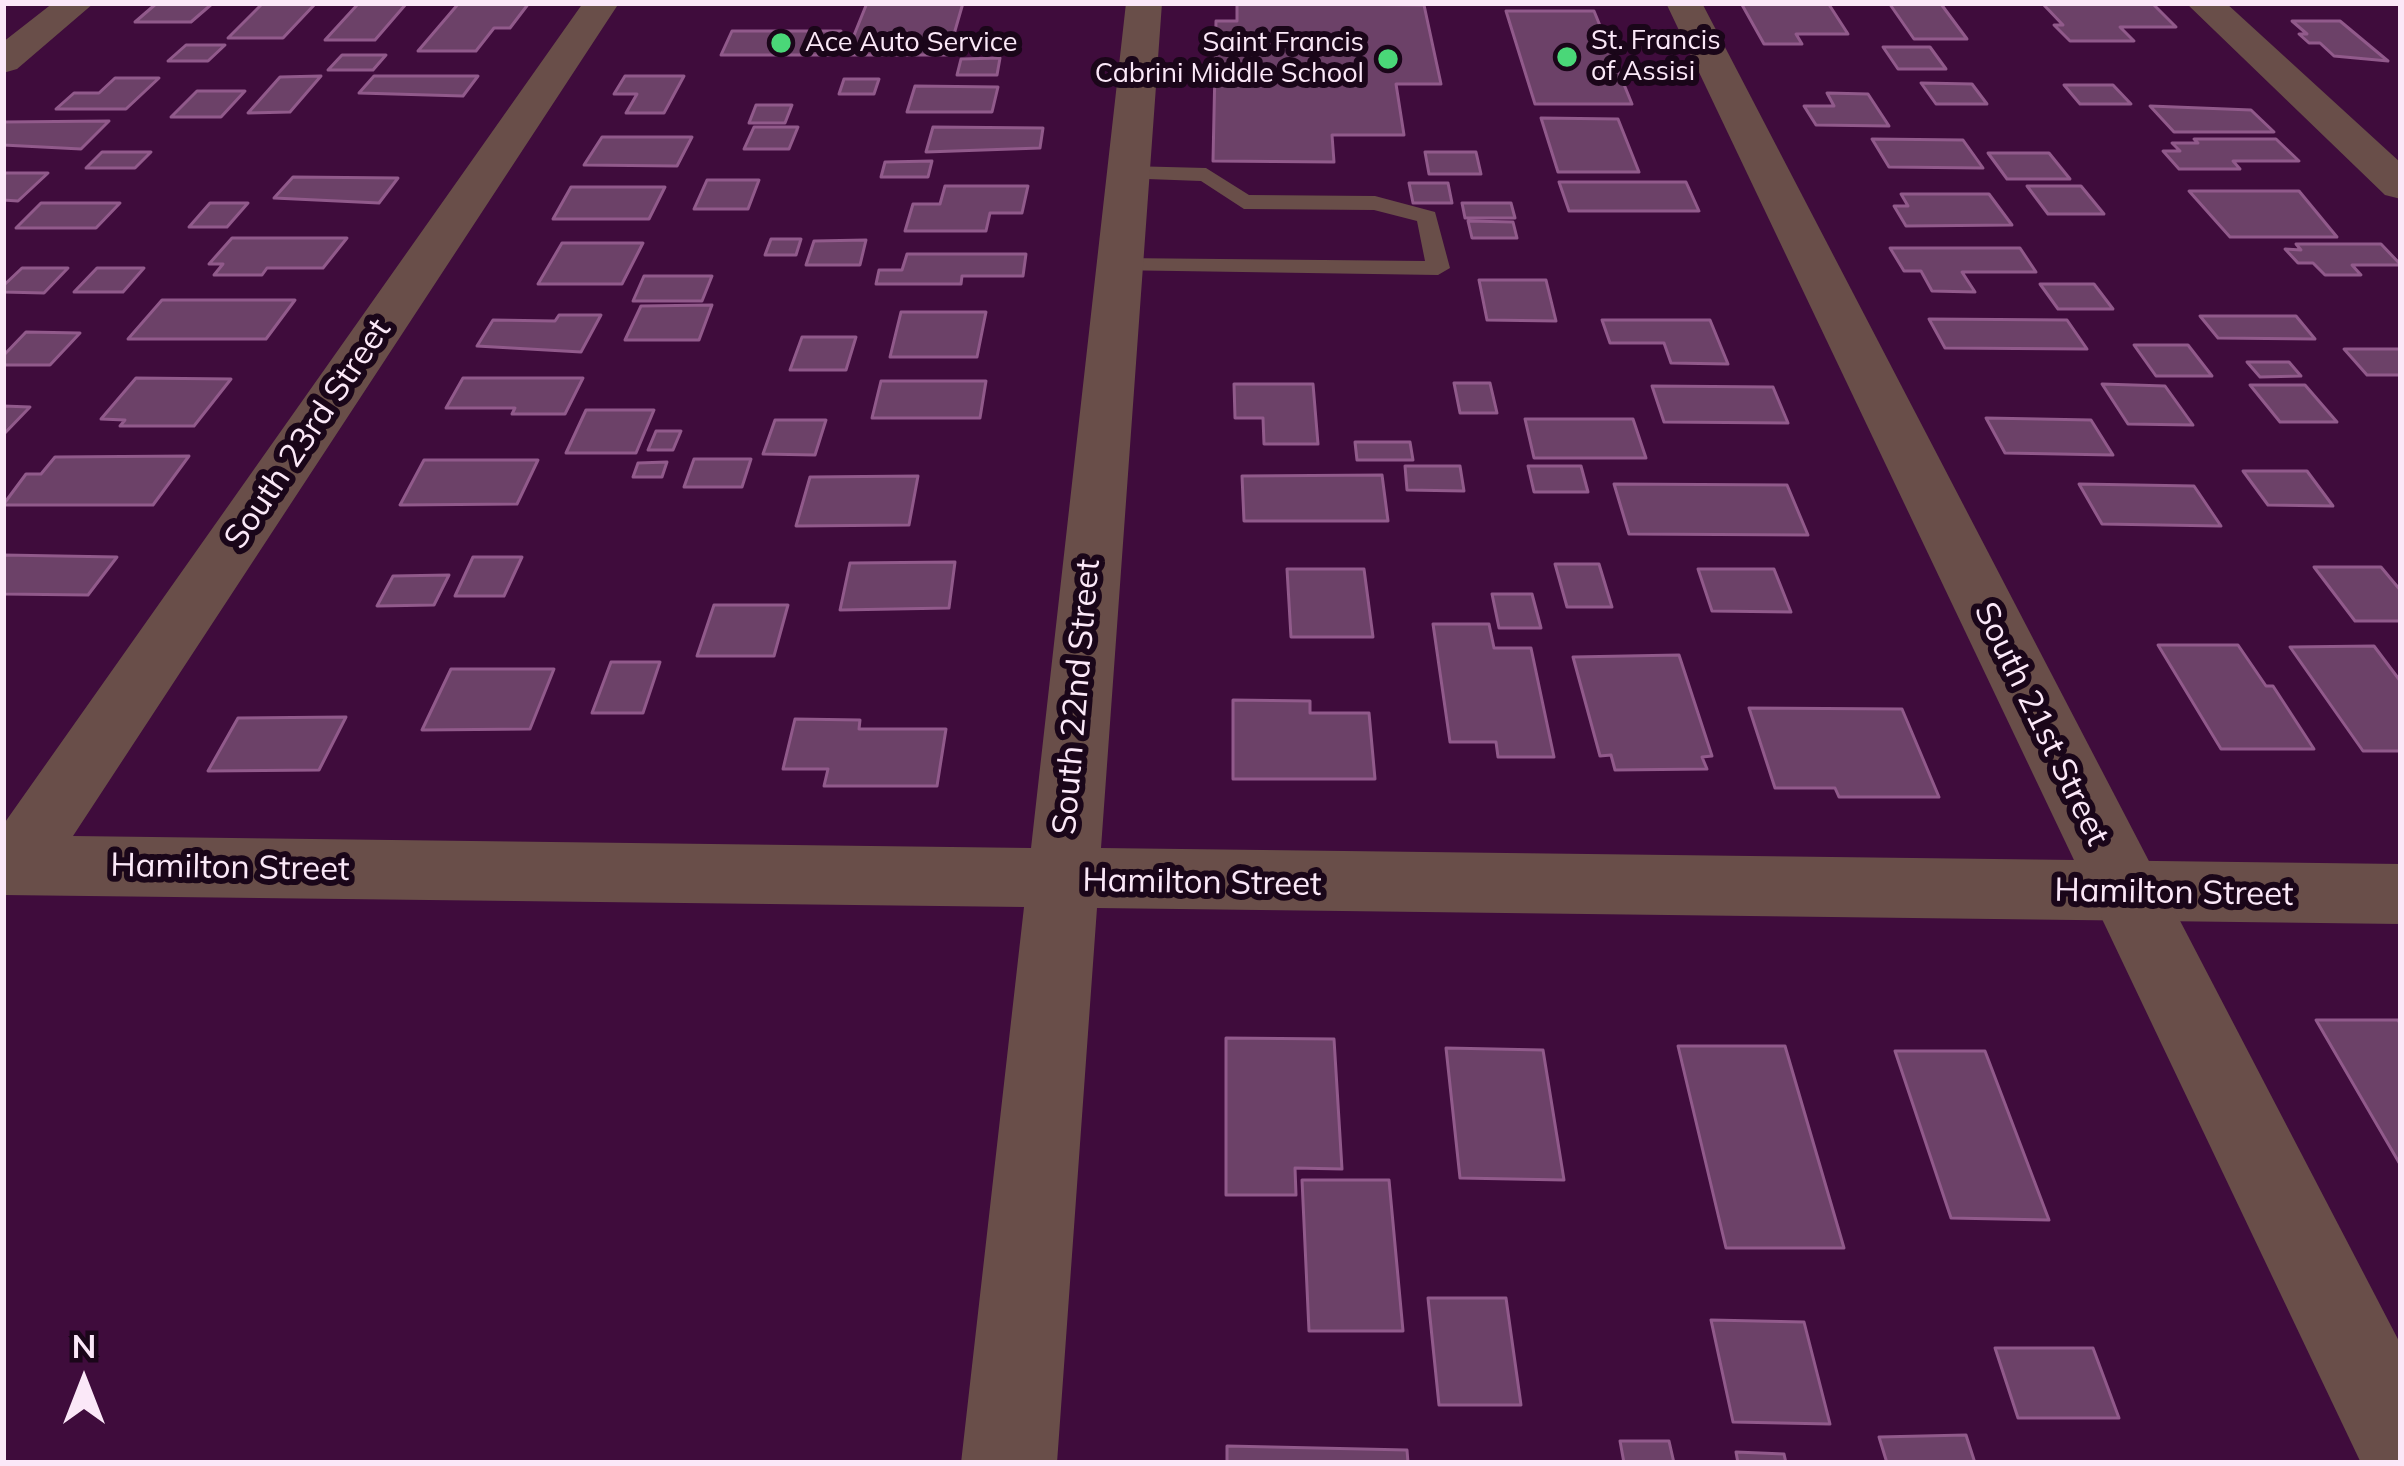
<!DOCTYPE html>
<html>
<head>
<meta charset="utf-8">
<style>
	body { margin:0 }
	#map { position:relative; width:2404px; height:1466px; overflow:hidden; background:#3f0c3c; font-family:Mulish,sans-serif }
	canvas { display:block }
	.frame { position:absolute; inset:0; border:6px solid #fbe8f8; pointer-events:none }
	.north { position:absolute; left:24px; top:1322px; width:120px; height:120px; -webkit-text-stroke:9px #1a0619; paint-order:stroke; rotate:0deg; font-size:33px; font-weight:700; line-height:48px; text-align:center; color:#fbe8f8 }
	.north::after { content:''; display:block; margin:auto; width:42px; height:54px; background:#fbe8f8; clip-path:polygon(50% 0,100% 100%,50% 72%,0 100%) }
</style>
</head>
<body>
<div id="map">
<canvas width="2404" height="1466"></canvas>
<div class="frame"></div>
<div class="north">N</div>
</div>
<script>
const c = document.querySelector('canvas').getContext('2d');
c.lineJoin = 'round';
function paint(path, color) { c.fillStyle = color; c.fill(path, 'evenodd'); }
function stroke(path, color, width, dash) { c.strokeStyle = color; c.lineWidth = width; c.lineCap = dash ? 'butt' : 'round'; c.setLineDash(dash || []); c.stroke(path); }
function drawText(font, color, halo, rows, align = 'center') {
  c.font = font + ' Mulish,sans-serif'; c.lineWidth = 12; c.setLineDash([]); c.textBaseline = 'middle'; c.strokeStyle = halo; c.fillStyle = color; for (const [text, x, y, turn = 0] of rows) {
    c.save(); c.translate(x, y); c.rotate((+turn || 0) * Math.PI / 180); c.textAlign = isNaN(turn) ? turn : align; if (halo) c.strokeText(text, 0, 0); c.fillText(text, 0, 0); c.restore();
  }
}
const building = new Path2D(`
	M157,3H213L191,22H135Z
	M263,3H316L283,38H228Z
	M459,3H529L510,28H494L476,51H418Z
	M867,3H963L948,55H846Z
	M1237,3L1424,5L1441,84H1396L1404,135H1332L1334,162L1213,161L1216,21H1237Z
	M1741,3H1828L1848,34H1796L1802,44H1764Z
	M1889,3L1941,4L1967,39H1914Z
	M2042,3H2152L2176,27H2120L2134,41H2070L2054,25H2063Z
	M358,4H406L375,40H325Z
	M1506,11H1594L1632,104H1535Z
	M2292,21H2340L2388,61L2334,56L2320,43H2309L2299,34H2307Z
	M732,31H841L832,55H721Z
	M186,45H225L208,61H168Z
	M1883,47H1930L1946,69H1898Z
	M342,55H386L373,70H328Z
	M1000,58L997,75H957L961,59Z
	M321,76L290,112L248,113L280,77Z
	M374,76H478L463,96L359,93Z
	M625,76H684L664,113H626L637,94H614Z
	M115,78H159L126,109H56L74,93H99Z
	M844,79H879L874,94H839Z
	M1921,83L1972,84L1987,104H1936Z
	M2064,85H2113L2131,104H2080Z
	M915,86L998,87L992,112H907Z
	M197,91H245L221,117H171Z
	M1827,93L1868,94L1889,126L1816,125L1804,106H1834Z
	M756,105H792L785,123H749Z
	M2150,106L2251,110L2274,132H2174Z
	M1541,118L1618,119L1639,172H1558Z
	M109,121L81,149L3,145V122Z
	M754,127H798L789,149H744Z
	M933,127L1043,128L1040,148L926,152Z
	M602,137H692L677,166L584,165Z
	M1872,139L1963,140L1983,168L1889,167Z
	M2194,139H2276L2299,161H2233L2240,169H2179L2163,151H2180L2172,143H2198Z
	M102,152H151L135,168H86Z
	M1425,152H1476L1481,174H1429Z
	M1988,153H2049L2070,179H2007Z
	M932,161L928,177H881L885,162Z
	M3,173H48L18,201L3,200Z
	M293,177L398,178L379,203L274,198Z
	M707,180H759L748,209H694Z
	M1559,182H1686L1699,211H1569Z
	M1409,183H1448L1452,203H1413Z
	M945,186H1028L1022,213H990L986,231H905L913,204H940Z
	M2027,186H2081L2104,214H2048Z
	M571,187H665L649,219H553Z
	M2189,191H2299L2337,237H2230Z
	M1901,194H1989L2012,225L1906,226L1894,206H1908Z
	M41,203H120L96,228H16Z
	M210,203H248L227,227H189Z
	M1462,203H1511L1515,218H1465Z
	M1468,221L1513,222L1517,238H1472Z
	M232,238H347L323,268H267L262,275H214L223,264H209Z
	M771,239H801L796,255H765Z
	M866,240L860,265H806L814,241Z
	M562,243H643L622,284H538Z
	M2296,244H2381L2401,265H2352L2361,275H2325L2313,263H2298L2285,249L2301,250Z
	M1890,248H2020L2036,272H1962L1975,292L1932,291L1921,271H1904Z
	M907,254H1026L1023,276H962L961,284H876L879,270H902Z
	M22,268H68L44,293L3,292V286Z
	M97,268H144L123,292H74Z
	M644,276H712L702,301H633Z
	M1479,280H1546L1556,321L1487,320Z
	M2040,284H2094L2113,309H2058Z
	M162,300H295L266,339H128Z
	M712,305L699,340H625L641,306Z
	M901,312H986L977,357H890Z
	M559,315H601L581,352L477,346L493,320L555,321Z
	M2200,316H2296L2315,339L2218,338Z
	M1929,319L2067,320L2087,349L1945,348Z
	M1602,320H1710L1728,364L1671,363L1664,343H1610Z
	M26,332L80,333L50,365H3V356Z
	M802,337H856L846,370H790Z
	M2134,345H2188L2212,376H2156Z
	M2344,349H2401V375H2367Z
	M2247,362H2289L2301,376L2260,377Z
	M136,378L231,379L194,426H120L125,420L101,419Z
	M463,378H583L565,414H512L515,408H446Z
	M881,381H986L980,418H872Z
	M1454,383H1490L1497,413H1460Z
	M1234,384H1313L1318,444H1264L1263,418H1235Z
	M2102,384L2165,386L2193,425L2128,424Z
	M2250,385H2305L2337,422H2280Z
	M1652,386L1773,387L1788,423L1664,422Z
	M3,406L30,407L3,435Z
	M586,410H654L636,453H566Z
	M1986,418L2091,420L2113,455L2005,453Z
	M1525,419H1633L1646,458H1534Z
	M775,420H826L815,455L763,454Z
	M656,431H681L673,450H648Z
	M1355,442H1410L1413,460H1357Z
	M189,456L153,505H3L26,474H41L55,457Z
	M694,459H751L742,487H684Z
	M424,460H538L517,504L400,505Z
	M667,462L662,477H633L638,463Z
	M1405,466H1460L1464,491L1407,490Z
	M1528,466H1581L1588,492H1534Z
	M2243,471H2307L2333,506L2268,505Z
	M1382,475L1388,521H1244L1242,476Z
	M918,476L909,525L796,526L810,477Z
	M1614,484L1787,485L1808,535L1629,534Z
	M2079,484L2194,486L2221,526L2102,524Z
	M3,555L117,557L88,595L3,594Z
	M473,557H522L504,596H455Z
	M955,562L949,608L840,610L850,563Z
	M1555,564H1599L1612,607H1567Z
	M2314,567H2381L2401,591V621H2355Z
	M1287,569H1364L1373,637H1291Z
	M1698,569H1774L1791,612L1712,611Z
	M449,575L434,605L377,606L393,576Z
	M1492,594H1532L1541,628H1499Z
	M714,605H788L774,656H697Z
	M1433,624H1489L1494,648H1531L1554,757H1498L1496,742H1450Z
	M2158,645H2238L2266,686H2273L2314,749H2221Z
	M2374,646L2401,682V751H2363L2290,647Z
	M1679,655L1712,756L1702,757L1707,769L1615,770L1611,755L1600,756L1573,657Z
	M611,662H660L643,713H592Z
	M451,669H554L530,729L422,730Z
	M1233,700L1310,701V713H1369L1375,779H1233Z
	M1749,708L1902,709L1939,797H1839L1835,788H1775Z
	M346,717L319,770L208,771L238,718Z
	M795,719L860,720L859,729H946L937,786H824L828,769H783Z
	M2316,1020H2398L2401,1025V1166Z
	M1226,1038L1334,1039L1342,1169L1295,1168L1296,1195H1226Z
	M1678,1046H1785L1844,1248H1726Z
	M1446,1048L1543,1050L1564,1180L1460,1178Z
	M1895,1051H1985L2049,1220L1951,1218Z
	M1302,1180H1389L1403,1331H1309Z
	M1428,1298H1506L1521,1405H1439Z
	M1711,1320L1804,1322L1830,1424L1733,1422Z
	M1995,1348H2093L2119,1418H2018Z
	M1966,1435L1975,1463H1887L1879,1437Z
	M1620,1441H1669L1674,1463H1624Z
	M1227,1446L1407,1450L1408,1463H1227Z
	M1736,1452L1784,1454L1786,1463H1738Z`);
const service = new Path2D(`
	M1128,166L1206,168L1249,195L1375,196L1435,212L1450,268L1438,275L1111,270L1107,265L1119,258L1425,261L1417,221L1374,210L1244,209L1201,181L1120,178L1117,173Z`);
const minor = new Path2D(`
	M53,3H94L17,69L3,73V42Z
	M583,3H619L73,836L1031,848L1126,3H1162L1101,848L2401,864V924L1097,908L1057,1463H961L1024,907L3,895V825Z
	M2186,3H2226L2401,163V199L2385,195Z`);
const tertiary = new Path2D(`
	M1666,3H1702L2401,1345V1463H2361Z`);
const markers = [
	[781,43,12,"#4ad778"],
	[1567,57,12,"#4ad778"],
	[1388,59,12,"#4ad778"]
];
const farPoinames = [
	["St. Francis",1591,41],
	["of Assisi",1591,72],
	["Ace Auto Service",805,43],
	["Saint Francis",1364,43,"right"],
	["Cabrini Middle School",1364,74,"right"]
];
const streetNames = [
	["South 23rd Street",308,434,-56],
	["South 22nd Street",1077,697,-85],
	["South 21st Street",2041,724,64],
	["Hamilton Street",230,868,1],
	["Hamilton Street",1202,883,1],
	["Hamilton Street",2174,893,1]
];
paint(building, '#6c4168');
stroke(building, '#915a8b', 3);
paint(service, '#694e49');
paint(minor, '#694e49');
paint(tertiary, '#694e49');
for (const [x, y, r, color] of markers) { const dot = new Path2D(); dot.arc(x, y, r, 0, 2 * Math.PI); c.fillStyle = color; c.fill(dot); stroke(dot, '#1a0619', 4.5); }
drawText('27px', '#fbe8f8', '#1a0619', farPoinames, 'left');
drawText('33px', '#fbe8f8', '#1a0619', streetNames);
</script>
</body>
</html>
